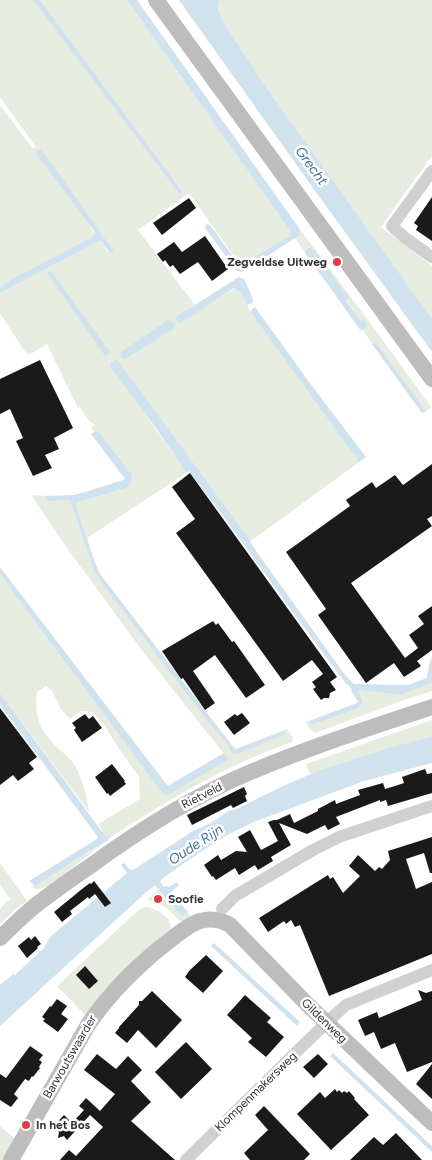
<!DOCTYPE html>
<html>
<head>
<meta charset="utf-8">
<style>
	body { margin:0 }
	canvas { display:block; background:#fff }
</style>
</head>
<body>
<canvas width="432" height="1160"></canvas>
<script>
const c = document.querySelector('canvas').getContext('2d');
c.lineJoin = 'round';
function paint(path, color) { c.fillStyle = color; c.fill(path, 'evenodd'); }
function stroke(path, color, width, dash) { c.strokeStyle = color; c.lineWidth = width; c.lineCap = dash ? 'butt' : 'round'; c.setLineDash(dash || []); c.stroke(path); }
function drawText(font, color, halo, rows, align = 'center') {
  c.font = font + ' Figtree,sans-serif'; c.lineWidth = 5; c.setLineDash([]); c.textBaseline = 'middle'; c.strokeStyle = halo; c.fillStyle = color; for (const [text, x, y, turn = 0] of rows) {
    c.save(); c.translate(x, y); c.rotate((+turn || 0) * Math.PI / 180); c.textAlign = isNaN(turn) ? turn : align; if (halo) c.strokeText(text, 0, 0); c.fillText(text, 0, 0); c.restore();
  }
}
const green = new Path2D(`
	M0,0H33L181,194L182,191L40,0H127L291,232L290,236L247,260L241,264L238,262L189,193L138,230L195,305L177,315L181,322L235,288L240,292L251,313L359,462L251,541L117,359L110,363L186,473L87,538L76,505L78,502L121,490L126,488L131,483L97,430L94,432L91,427L95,425L88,420L80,407L78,408L47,344L29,355L24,350L0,313V293L99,241H101L108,252L113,250L63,179L95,234L92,237L14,278L0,287V105L32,148L36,147L0,97Z
	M220,0H432V156L397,204L381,227L432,266V319L261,80L222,20L218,8Z
	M299,228L374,328L431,407L426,411L425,410L375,342H374L372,344L363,330L366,327V323L364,320L361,321L346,300L349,299L305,252L295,238L300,235Z
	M31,495L47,496L46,499L68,500L71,502L94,571L97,577L208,722L229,746L234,755L286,732L285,730L287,729L293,738L292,742C226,765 166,801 108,839L109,838L106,837L98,824L140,799L139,777L116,744L103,723L92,712L81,711L70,719L61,709L52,691L46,686L37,692C34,716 40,731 58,748C63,753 70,758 74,764C83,779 87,795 89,812L0,693V574L162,793H172L228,759L144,653L67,548Z
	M432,683V691L398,702L315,733L309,728L306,722L309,721L310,725L356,709L362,698L358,692L359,690L400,695Z
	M432,720V736L388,748L310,774L306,764Z
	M101,845L48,887L37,889L32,887L34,884L37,885L86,853Z
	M0,863L27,901L18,907L0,924V909L6,902L11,900L0,884Z
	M159,889L181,916L188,912L190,917L186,921H180C168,909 164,903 147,900Z
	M147,907C159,910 174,918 170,932L87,1017L57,986L132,916L142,908Z
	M0,1126L15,1139L3,1160H0Z`);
const water = new Path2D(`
	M33,0H40L182,191L181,194L179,193Z
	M127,0H137L299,228L300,235L242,272L237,271L205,228L206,225L207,224L210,225L237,262L241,264L290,236L291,232Z
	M179,0H220L218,8L222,20L261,80L432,319V352L318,195Z
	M37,150H41L63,179L114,251L110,253L101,241H99L0,293V287L14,278L92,237L95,234V232L36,154Z
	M308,248H310L314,250L349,298L346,301L361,321L364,319L367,325L365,329L361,331L310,260L305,253Z
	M51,271L110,352L109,354L105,356L48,274V272Z
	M239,277L244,279L252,296L253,303L247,305L240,292L234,288L181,323L178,322L176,319L177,315L195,305Z
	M255,307L312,386L366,457L359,462L251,313V310Z
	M168,320L172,321L174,324L173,329L125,359L121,357V352Z
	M374,342H375L426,411L422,413L372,344Z
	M117,359L251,541L250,542L259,555L345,675L354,684L408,685L427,678L429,664L432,658V683L400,695L359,690L358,692C363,700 365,703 356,709L311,725L309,721L357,703L358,701L351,691L352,690L348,684L347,685C293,615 243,541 189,471L186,473L158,431L110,366V363Z
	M97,430L132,475C132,481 131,483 127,488L78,502L76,505L95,563L100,574L234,748L236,749L285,730L286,734L234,755L229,749V746L208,722L97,577L94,571L71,502L68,500L48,501L46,499L47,496L75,495L123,480L125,479L91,434Z
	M0,567L167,785H169L224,753L229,759L172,793L167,795L162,793L0,574Z
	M0,693L106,837L108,836L109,838L107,841L86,853L37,885H34L29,881L97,839L98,837L0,705Z
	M432,736V763L364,781L256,821L229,834L205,849L163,878L160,882L164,887L165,886L169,887L177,882L179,885L171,892L188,912L182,917L155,885L142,896L0,1026V985L13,974L15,975L43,949L51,936L127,873L121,865L124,863L130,870L131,869L133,870L193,831L211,823L230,810H234L283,786L318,771L388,748Z
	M214,943L300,1022L297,1026L211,946Z
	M333,1053L432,1146V1152L330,1056Z`);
const building = new Path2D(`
	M432,197V241L416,230L418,226L414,223Z
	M189,198L196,208L162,235L153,223Z
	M205,236L228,269L212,281L198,262L180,274L173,265L170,267L165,260L163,262L157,254L174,242L182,252Z
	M40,360L73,428L54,438L59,449L45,455L52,468L33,476L16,441L23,438L10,409L0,414V379Z
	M432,464V516L427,519L432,526L351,583L405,658L418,648L409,635L424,624L418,616L432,606V650L417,661L421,666L404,677L394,663L366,683L318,615L326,609L286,552L350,506L346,500L372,482L376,488L395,475L403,485Z
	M190,473L337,677L330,682L336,690L330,693L329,698H324L321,700L313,689L316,687L312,682L323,674L312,660L283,681L176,533L195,519L172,487Z
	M213,621L216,625L218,623L232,642L234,641L265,685L246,698L215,655L193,671L215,703L205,710L183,678L181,679L162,651Z
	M0,708L37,757L29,763L34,769L18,781L13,775L0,785Z
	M242,713L250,723L234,735L224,722L235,714L237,716Z
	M85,714L89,719L93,716L102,728L82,742L74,730L76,728L72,723Z
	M112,764L125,781H124L126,784L110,796L108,793L107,794L95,777Z
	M425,769L427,774L432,773V793L388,806L386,800L380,802V800L336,817L340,824L328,830L325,825L307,834L279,823L291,845L271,857L273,861L258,870L255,865L239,875L235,868L216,880L213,876L212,877L204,865L218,855L221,860L236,851L247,852L238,837L250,830L261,850L278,841L268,822L274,820H277L290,814L294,823L318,811V809L335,800L336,804L360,795L358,790L383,783L385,789L395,786L404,783L402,777Z
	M244,787L247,794L245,796L247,801L233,808L231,805L192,825L187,815Z
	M432,837V873H430L424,853L406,859L416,889L432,882V954L329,996L300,925L295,927L291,920L286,924L284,921L268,932L259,918L328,875L330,879L333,877L343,893L360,876L349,866L358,855L375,871L379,867L382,869L390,860L388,851Z
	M94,881L111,903L105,907L95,894L89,899L88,897L70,911L72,914L62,922L54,912L82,889L90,883L91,884Z
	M35,936L41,944L37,947L38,948L27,958L18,946L29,937L31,940Z
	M206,955L223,971L203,993L185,977L189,971Z
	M85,966L98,981L89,989L76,975Z
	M418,990L426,993L432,991V1062L407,1072L395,1043L381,1049L374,1032L365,1036L358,1020L377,1012L379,1018L422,1000Z
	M152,991L182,1020L156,1048L138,1030L127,1043L115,1033L119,1028V1027L139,1005V1001H142Z
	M245,995L271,1018L267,1022L284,1037L266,1057L248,1042L252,1038L227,1015Z
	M57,999L67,1006L61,1014L68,1019L58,1032L43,1021L45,1019L42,1017L50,1006L51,1007Z
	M186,1042L212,1069L181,1099L155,1072Z
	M30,1046L43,1055L39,1060L42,1062L39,1067L40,1068L33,1077L32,1076L29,1081L25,1079L14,1094L18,1098L11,1107L0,1100V1074L6,1078Z
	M97,1054L116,1069L128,1056L142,1070L131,1081L151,1102L131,1121L175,1160H60L69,1150L76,1156L103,1127L90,1115L67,1140L64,1136L58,1138L59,1132L53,1127L64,1115L72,1123L84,1110L79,1106L86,1098L100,1111L115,1094L84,1070Z
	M318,1054L328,1064L314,1078L303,1067Z
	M432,1064V1099L416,1084Z
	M335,1089L337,1092L339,1090L342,1093L344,1091L347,1093L349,1091L355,1098L354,1099L369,1115L331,1150L297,1114L320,1092L325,1098Z
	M264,1106L310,1154L304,1160H250L244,1153L268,1130L255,1115Z
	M396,1133L422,1160H350L374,1137L383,1145Z`);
const street = new Path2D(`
	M432,171L392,226L404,237L432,257
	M222,909L235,896L313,850L339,837L432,806
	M186,1160L326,1023L346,1005L432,970`);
const secondary = new Path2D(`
	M156,0L432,379
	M0,938C13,926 25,913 40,902C56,890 72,878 89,867C138,831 190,798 246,774C307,748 369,728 432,707
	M11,1160L88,1025C111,991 141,962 174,937C182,931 190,924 200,921C211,918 221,920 230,925L308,1005L432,1123`);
const markers = [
	[337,262,5,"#e63946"],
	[158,899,5,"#e63946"],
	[26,1125,5,"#e63946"]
];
const poiNames = [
	["Zegveldse Uitweg",327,262,"right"],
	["Soofie",168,899],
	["In het Bos",36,1125]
];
const streetNames = [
	["Rietveld",202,796,-27],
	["Gildenweg",324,1021,44],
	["Barwoutswaarder",70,1057,-60],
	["Klompenmakersweg",256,1092,-44]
];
const waterNames = [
	["Grecht",311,166,54],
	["Oude Rijn",196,845,-33]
];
paint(green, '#e6ecdf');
paint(water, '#cfe2ee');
paint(building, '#1a1a1a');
stroke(street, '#d0d0d0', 12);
stroke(secondary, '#bdbdbd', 16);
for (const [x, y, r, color] of markers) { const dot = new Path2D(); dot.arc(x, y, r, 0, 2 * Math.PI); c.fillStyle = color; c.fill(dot); stroke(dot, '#fff', 2); }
drawText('bold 12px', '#333', '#fff', poiNames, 'left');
drawText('12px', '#333', '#fff', streetNames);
drawText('italic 14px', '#3f7597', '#fff', waterNames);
</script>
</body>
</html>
